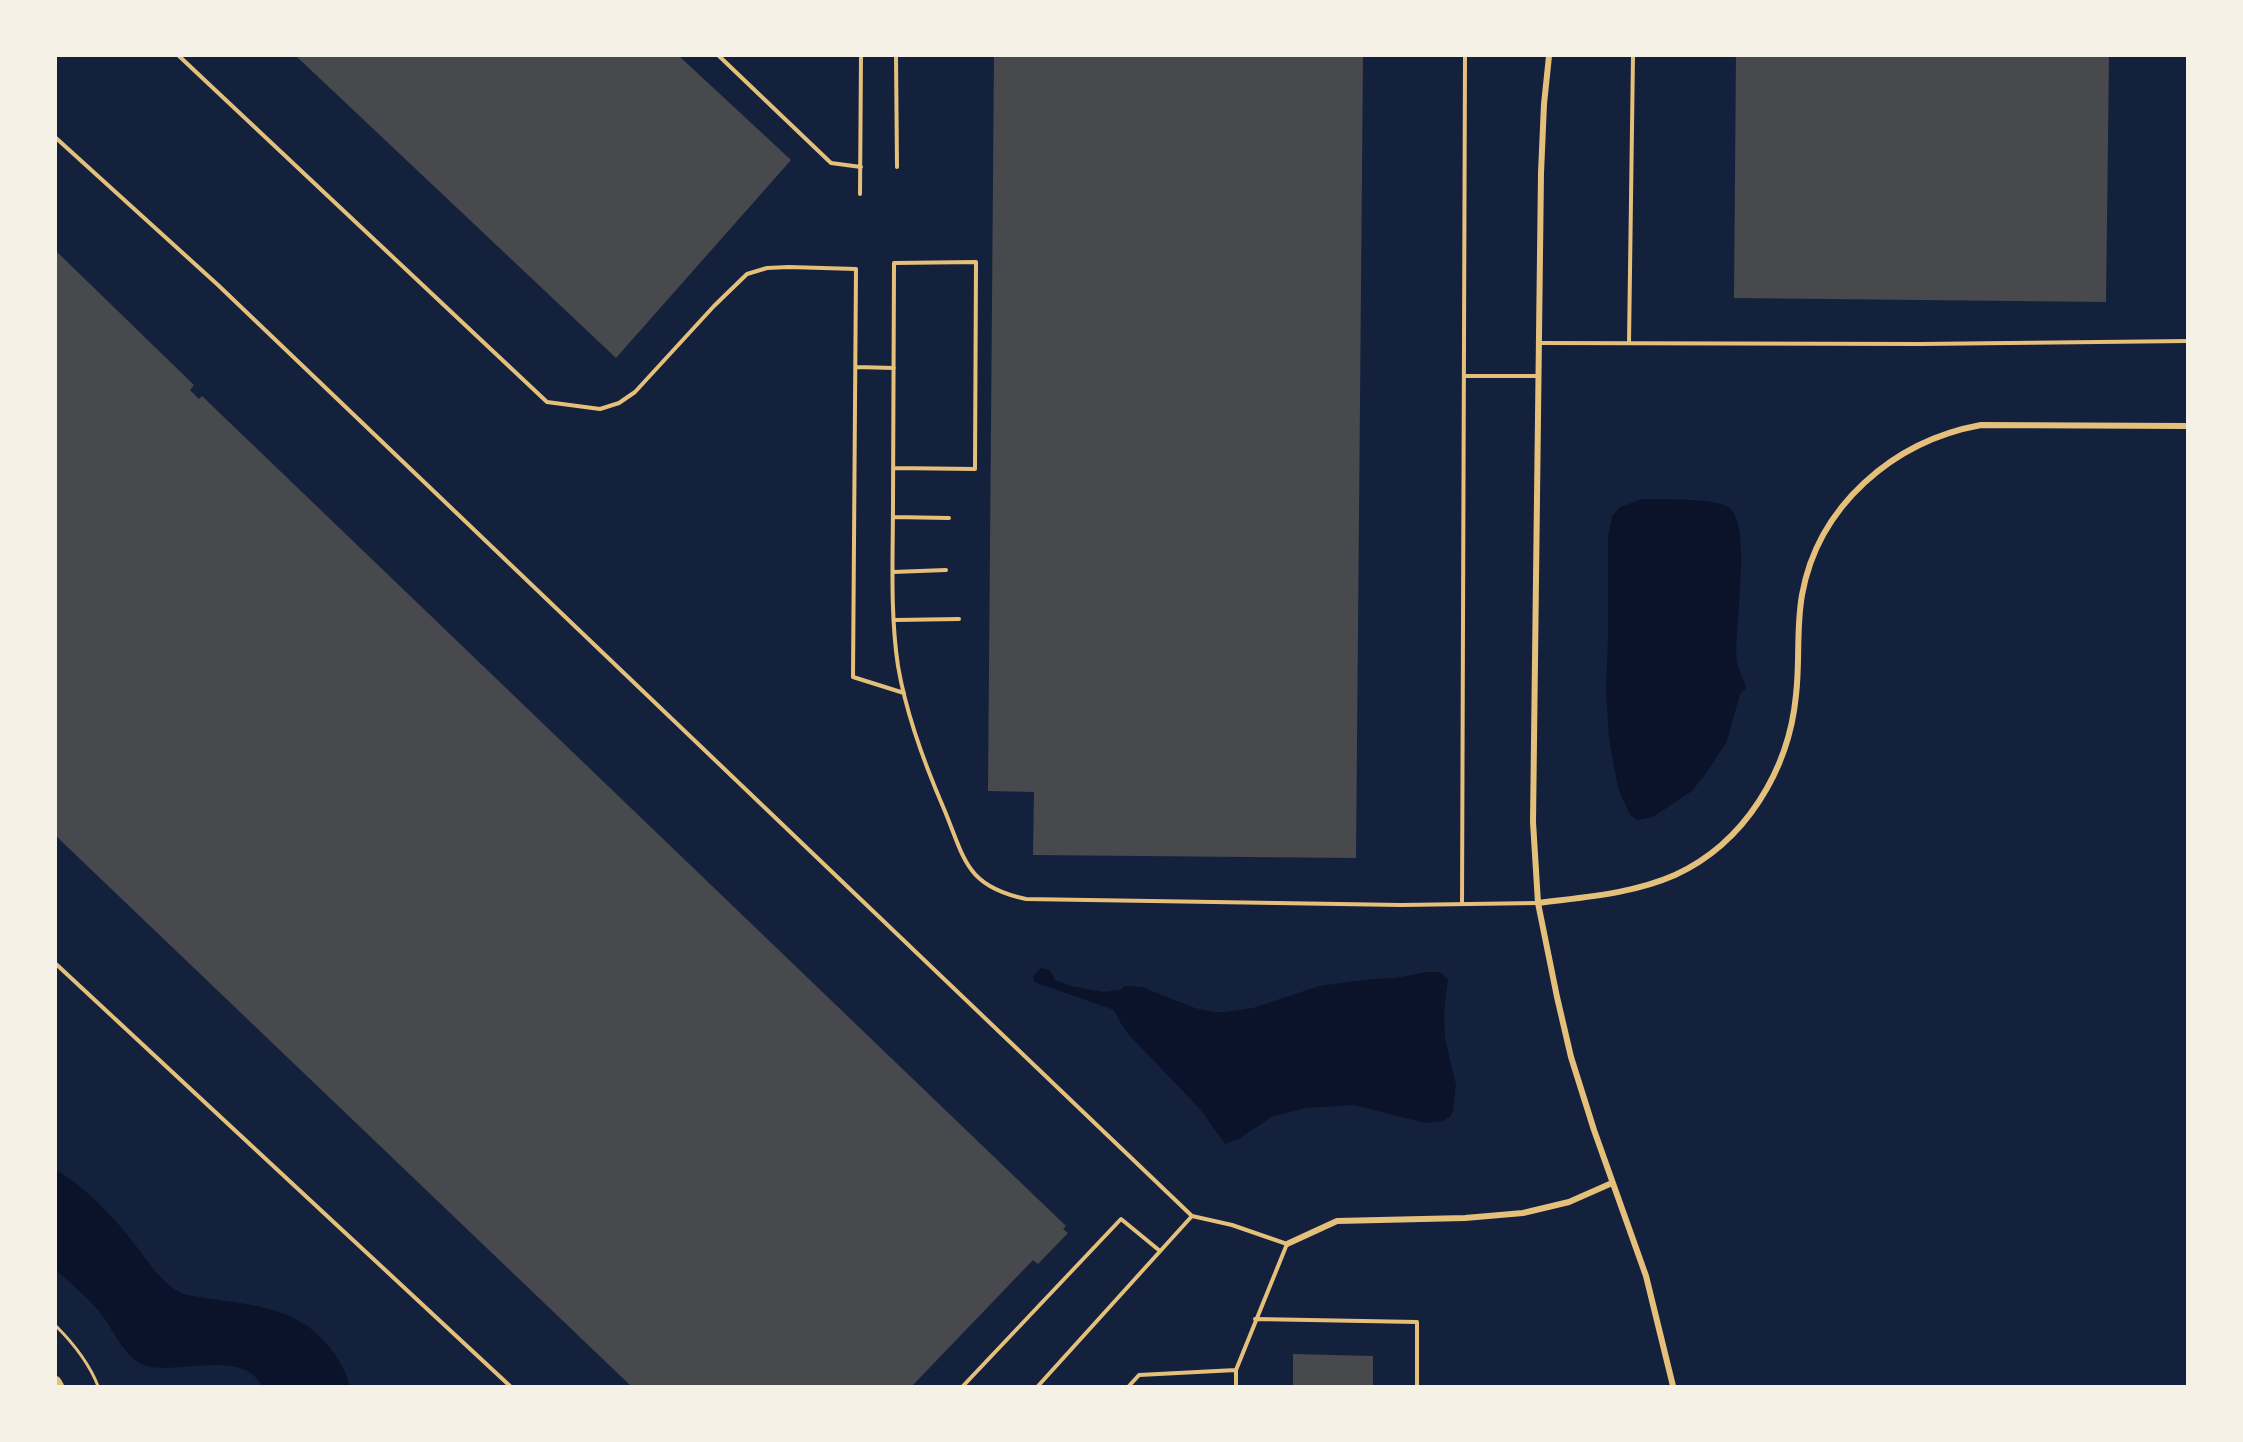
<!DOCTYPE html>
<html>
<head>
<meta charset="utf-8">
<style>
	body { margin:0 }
	#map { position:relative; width:2243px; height:1442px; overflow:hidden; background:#14213d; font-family:"Source Serif 4",serif }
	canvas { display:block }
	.frame { position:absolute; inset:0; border:57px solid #f6f1e7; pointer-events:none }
</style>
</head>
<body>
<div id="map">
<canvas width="2243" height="1442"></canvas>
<div class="frame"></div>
</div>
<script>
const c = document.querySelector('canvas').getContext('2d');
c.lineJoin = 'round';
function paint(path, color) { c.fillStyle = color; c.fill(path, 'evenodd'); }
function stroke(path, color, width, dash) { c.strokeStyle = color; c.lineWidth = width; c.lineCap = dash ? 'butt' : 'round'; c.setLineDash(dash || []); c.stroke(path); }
const water = new Path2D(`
	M1642,499C1660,499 1715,498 1728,507C1754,523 1733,631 1737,663C1739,672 1744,680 1746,688L1740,694L1727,741L1707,772L1692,791L1653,817L1637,820L1630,815L1618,788L1609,739L1606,692L1608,637V537L1612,516L1620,507Z
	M1041,968L1050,970L1055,980L1071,986L1104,992L1120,990L1125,986L1142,987L1195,1008L1213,1012H1226L1253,1008L1319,986L1371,979L1395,978L1427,972H1440L1448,979L1444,1012L1445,1038L1456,1085L1453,1111L1450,1117L1443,1121L1425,1123L1354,1105L1307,1108L1273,1116L1239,1139L1225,1144L1199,1108L1130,1036L1121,1024L1114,1010L1037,983L1034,981L1033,976Z
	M56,1170C83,1185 114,1217 133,1242C149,1262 160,1282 183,1294C238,1306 294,1300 331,1349C340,1361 346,1372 350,1386H262C242,1348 179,1375 146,1366C124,1359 113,1328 99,1311C86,1296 70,1283 56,1270Z`);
const building = new Path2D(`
	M296,56H679L791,160L616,358Z
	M994,56H1363L1356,858L1033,855L1034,792L988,791Z
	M1736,56H2109L2106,302L1734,298Z
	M56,251L194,385L190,390L199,399L202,396L1066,1226L1063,1229L1068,1233L1038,1264L1033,1260L912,1386H631L56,836Z
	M1293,1354L1373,1356V1386H1293Z`);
const path = new Path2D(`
	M56,1326C74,1344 89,1363 98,1386`);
const service = new Path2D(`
	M179,56L547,402L600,409L619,403L635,392L714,306L747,274L767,268L789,267L856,269L853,677L904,693
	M719,56L831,163L861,167
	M896,56L897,167
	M56,138L218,285L1192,1216L1232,1225L1287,1244L1236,1370V1386
	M860,194L861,56
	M1540,343L1920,344L2188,341
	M1629,343L1633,56
	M857,367L894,368
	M1464,376H1539
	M893,468L975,469L976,262L894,263C894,343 894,423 893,503C893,557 890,613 898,666C906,713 925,765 944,809C965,859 965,886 1026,899L1401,905L1538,903
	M893,517L949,518
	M893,572L946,570
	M895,620L959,619
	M1462,904L1465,56
	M56,964L510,1386
	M1255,1319L1417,1322V1386
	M963,1386L1121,1219L1160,1251
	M1038,1386L1192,1216
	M1129,1386L1139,1375L1236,1370`);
const minor = new Path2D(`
	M1549,56L1544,104L1541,173L1533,822L1538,903L1557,997L1571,1057L1594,1130L1646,1276L1673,1386
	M1538,903C1584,897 1632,894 1675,875C1745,843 1789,770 1796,695C1800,662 1796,629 1802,595C1818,506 1893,441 1981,425L2188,426
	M1287,1244L1337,1221L1465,1218L1523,1213L1569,1202L1612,1183`);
const tertiary = new Path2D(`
	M56,1381L59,1386`);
paint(water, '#0b132b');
paint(building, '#48494c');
stroke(path, '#e5c07b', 3);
stroke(service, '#e5c07b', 4);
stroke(minor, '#e5c07b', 6);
stroke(tertiary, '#e5c07b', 10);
</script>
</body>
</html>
